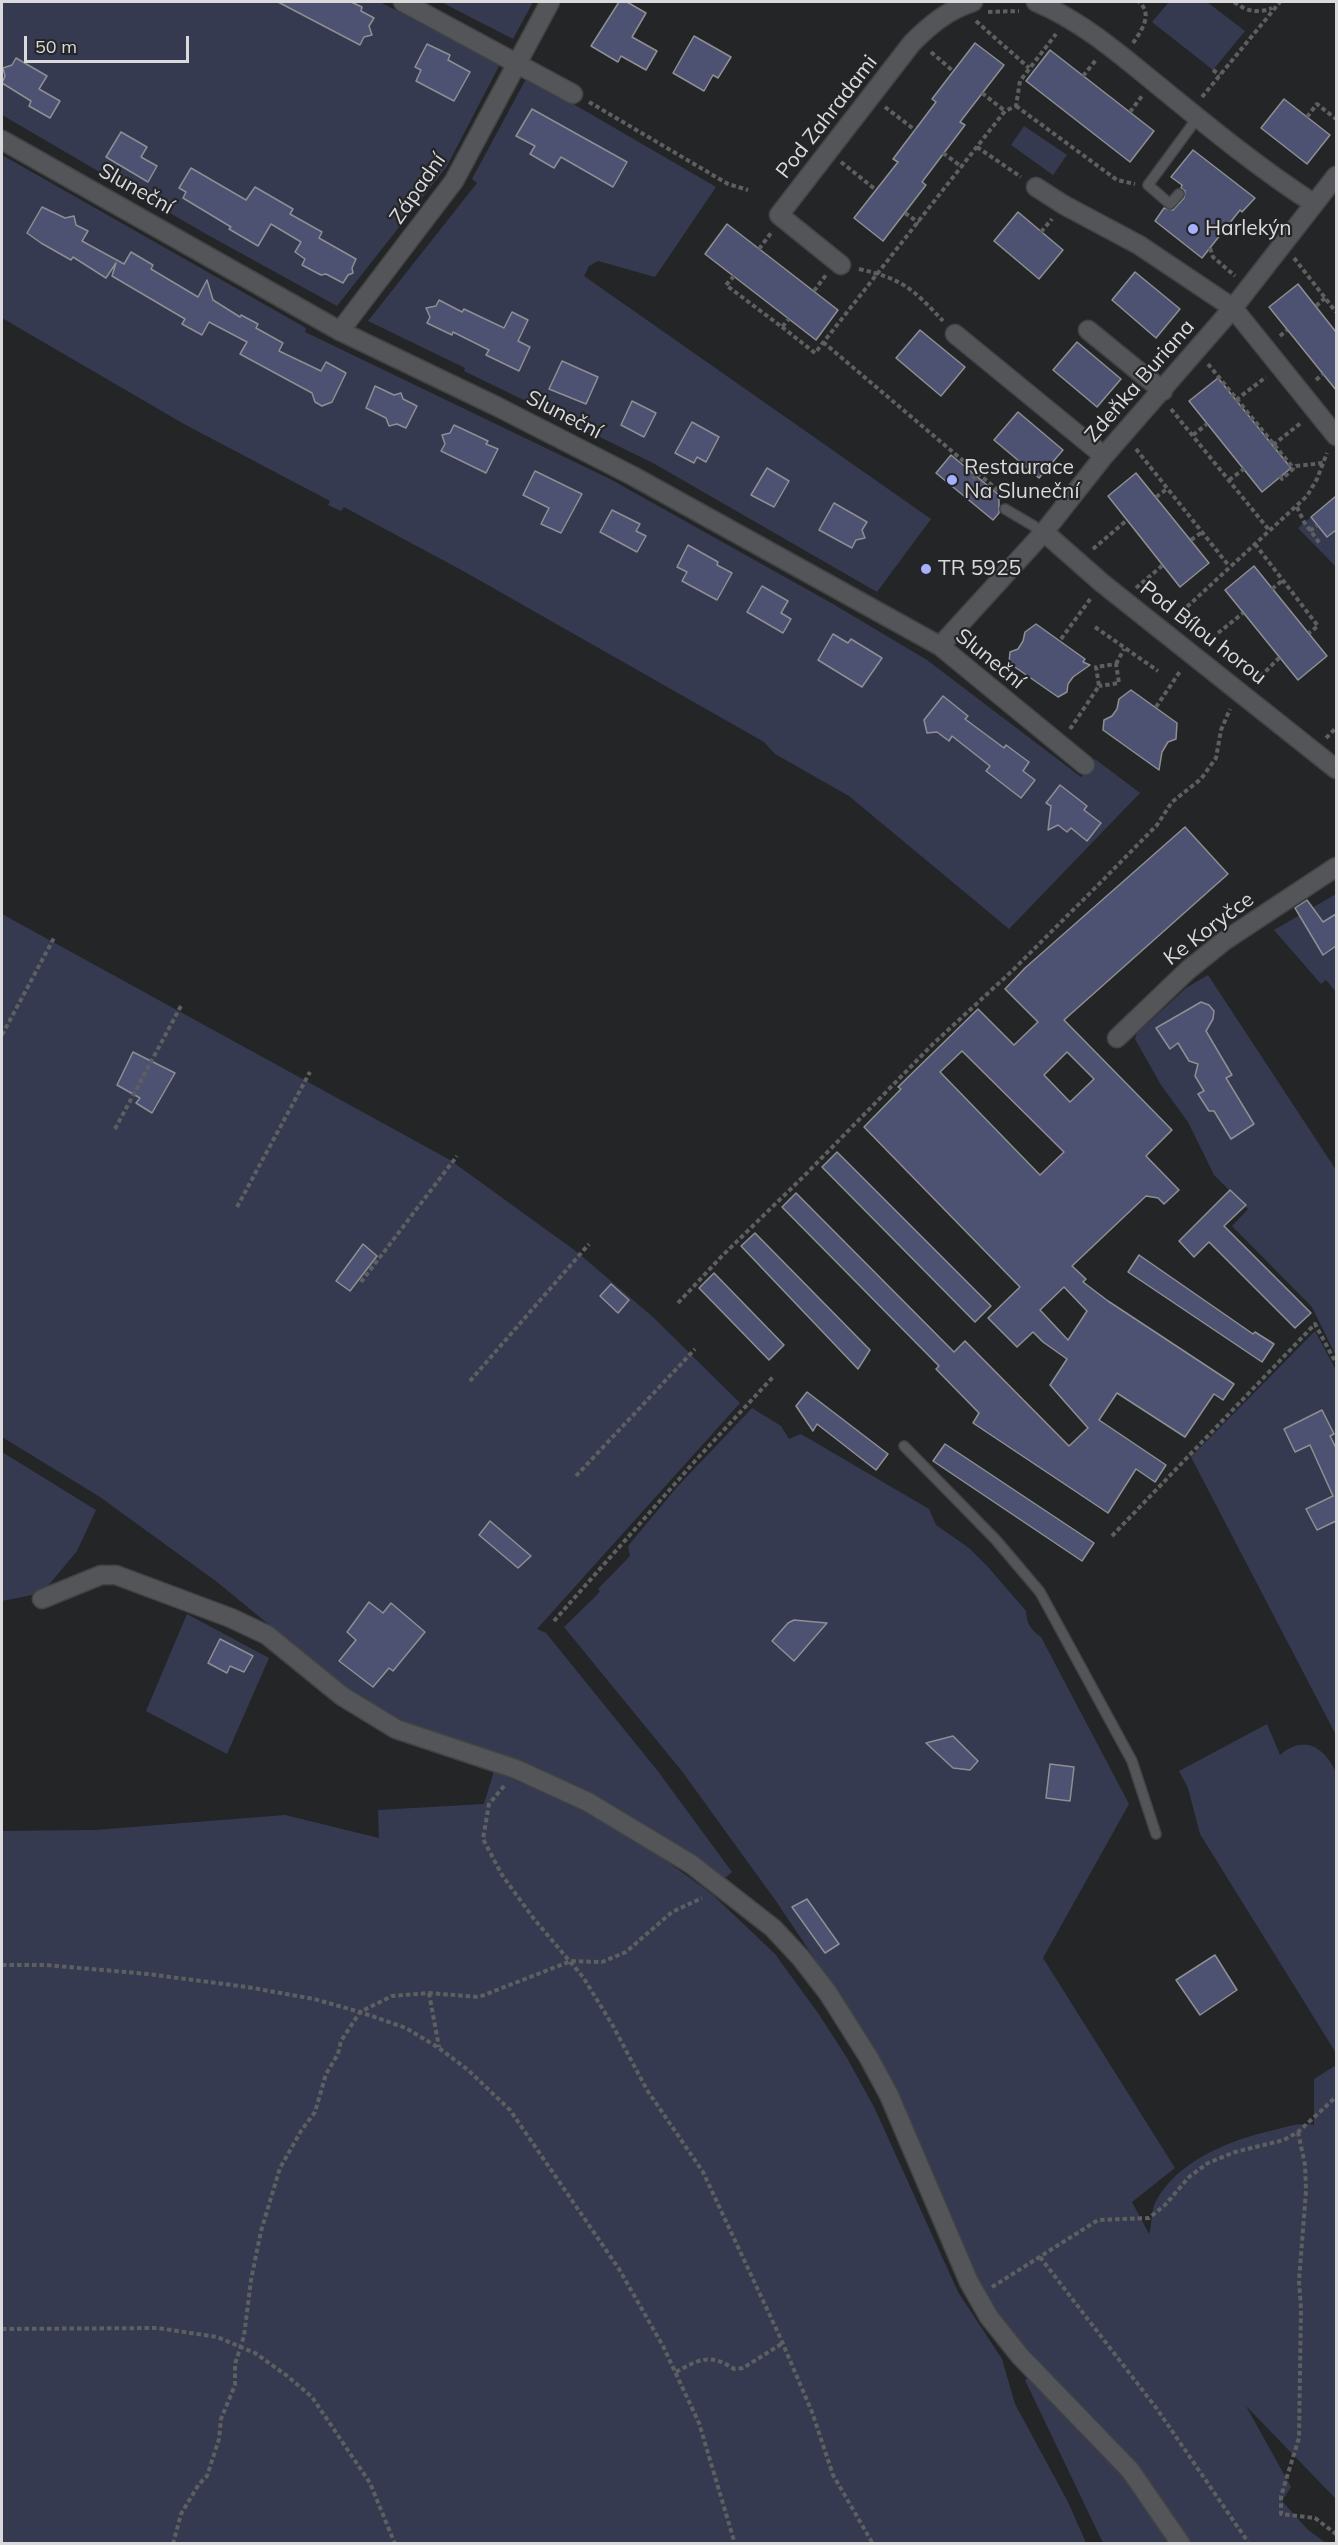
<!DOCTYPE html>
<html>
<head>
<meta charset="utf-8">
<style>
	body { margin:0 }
	#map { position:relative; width:1338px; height:2545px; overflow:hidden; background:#242527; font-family:Mulish,sans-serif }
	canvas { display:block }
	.frame { position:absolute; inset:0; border:3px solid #dadadc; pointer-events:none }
	.scale { position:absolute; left:24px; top:36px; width:165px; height:27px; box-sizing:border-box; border:3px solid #dadadc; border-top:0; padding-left:8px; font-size:18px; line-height:21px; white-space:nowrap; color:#dadadc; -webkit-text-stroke:4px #242527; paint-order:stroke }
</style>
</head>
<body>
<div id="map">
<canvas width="1338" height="2545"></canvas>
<div class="frame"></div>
<div class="scale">50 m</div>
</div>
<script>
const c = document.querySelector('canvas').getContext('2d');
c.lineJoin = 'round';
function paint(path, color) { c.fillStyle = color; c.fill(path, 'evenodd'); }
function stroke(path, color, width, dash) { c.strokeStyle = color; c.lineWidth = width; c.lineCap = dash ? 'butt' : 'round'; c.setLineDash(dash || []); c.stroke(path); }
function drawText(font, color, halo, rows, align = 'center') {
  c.font = font + ' Mulish,sans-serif'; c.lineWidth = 4.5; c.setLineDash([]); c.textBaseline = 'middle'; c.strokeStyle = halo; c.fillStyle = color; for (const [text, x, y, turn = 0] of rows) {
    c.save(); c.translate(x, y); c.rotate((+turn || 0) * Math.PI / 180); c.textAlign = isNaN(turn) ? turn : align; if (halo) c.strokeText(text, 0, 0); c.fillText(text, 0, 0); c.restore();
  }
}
const green = new Path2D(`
	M2,2H380L500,64L447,166L337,306L206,234L2,115Z
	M441,2H533L513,39Z
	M1169,2H1207L1245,31L1213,70L1152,22Z
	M527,77L716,187L655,277L598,261L589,266L584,276L931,519L877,592L653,463L464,371L465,368L368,321L477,183L472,179Z
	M1024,126L1067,155L1053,175L1011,145Z
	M2,155L306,328L305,332L610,479L833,604L927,660L1081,777L1095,759L1140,793L1009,929L849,796L775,754L764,742L465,572L344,507L341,511L328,505L330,501L184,424L2,318Z
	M1311,517L1327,537L1336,530V567L1298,528Z
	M1336,894V992L1326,980L1321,984L1274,930Z
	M2,914L450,1160L577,1252L654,1318L740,1403L537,1629L546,1633L657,1770L732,1872L724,1879L663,1837L387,1717L329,1674L217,1582L100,1497L2,1437Z
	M1208,975L1336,1170V1356L1312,1307L1232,1226L1248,1209L1214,1175L1188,1122L1161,1085L1135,1039L1137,1033L1186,988Z
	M1315,1331L1336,1370V1735L1191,1457Z
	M752,1408L781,1426L789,1439L801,1434L929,1509L936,1525L969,1548L988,1567L1026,1611C1026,1623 1032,1631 1041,1637L1129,1804L1043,1958L1175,2168L1132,2202L1149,2234C1152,2225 1151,2212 1155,2203C1177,2160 1230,2140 1274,2130C1287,2127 1300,2122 1314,2125V2079L1336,2065V2499L1246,2406L1291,2487L1282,2501L1308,2530L1326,2543H1191L1139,2470L1056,2381V2379L1026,2350L985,2298L894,2086L859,2025L776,1901L681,1770L564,1627L596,1596L600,1591L598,1589L630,1556L628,1546L677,1487Z
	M2,1452L96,1510L77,1551L42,1593L2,1601Z
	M187,1614L269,1658L227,1754L146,1711Z
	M1267,1724L1280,1755C1304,1734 1324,1747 1336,1772V2053L1200,1834L1188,1788L1179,1771Z
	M494,1771L575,1806L661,1857L712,1894L775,1954L818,2013L847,2058L874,2107L958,2292L1002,2359L1015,2404L1068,2502L1086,2543H2V1831L95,1830L285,1815L379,1838L378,1810L484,1804Z
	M1030,2376L1122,2471L1171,2543H1103L1025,2380Z`);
const building = new Path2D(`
	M278,2H351L362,7L361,11L374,18L369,26L372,35L364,37L360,45Z
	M619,2H627L646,13L632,37L657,51L646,70L621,56L618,62L591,46Z
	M694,36L731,57L718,78L713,75L704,91L673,73Z
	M975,43L1004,65L960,122L965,125L922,182L926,185L883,241L854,218L898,162L893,159L936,102L932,99Z
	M427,44L450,55L448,60L470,72L454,101L416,81L421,70L415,67Z
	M1050,50L1154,131L1130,162L1026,81Z
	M16,58L47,76L39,89L60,101L50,118L29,106L31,101L2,83L5,76L3,68L12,65Z
	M1284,99L1330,135L1307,164L1261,128Z
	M532,109L627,162L613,187L561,157L554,168L530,154L535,146L516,136Z
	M121,132L147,147L141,157L157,166L148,182L106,157Z
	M1193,150L1255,198L1242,212L1240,210L1202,258L1155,221L1164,208L1173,210L1184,198L1185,191L1181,188L1182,185L1171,177Z
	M191,168L246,200L255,187L293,209L290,214L322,232L319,238L356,259L352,268L353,273L348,275L343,283L326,274L321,275L302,265L305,259L295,252L301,242L271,224L258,246L229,229L231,227L183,198L186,192L179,188Z
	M42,207L65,218L74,216L76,225L88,231L82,241L124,264L131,252L153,265L151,269L198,297L207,280L213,300L240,317L241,315L258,324L256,328L283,343L279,351L321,371L326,362L346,373L332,402L322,406L315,402L312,393L240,354L247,342L209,322L202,335L182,324L185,319L112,276L116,263L106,278L73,257L71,260L41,243L27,233Z
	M1018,212L1063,250L1039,279L994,241Z
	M727,224L838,310L816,340L705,254Z
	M1135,272L1180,309L1156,338L1112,300Z
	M1298,284L1336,332V390L1269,307Z
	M439,300L462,312L464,309L504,328L512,312L528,320L518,341L530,347L519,371L486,355L489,350L453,332L452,335L427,323L430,317L426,308L436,306Z
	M920,330L965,367L941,396L896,358Z
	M1077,342L1121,379L1097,407L1053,370Z
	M562,361L598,377L586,404L549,389Z
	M1218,378L1291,468L1262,492L1189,401Z
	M375,386L394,395L401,393L403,399L417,406L406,428L397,424L389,426L386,418L366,408Z
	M632,401L656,413L644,437L621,425Z
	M1018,412L1063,450L1039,478L994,440Z
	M692,422L719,437L706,462L697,457L694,463L675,453Z
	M454,425L488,441L486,444L498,449L486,473L441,451L445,444L442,435L450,433Z
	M951,455L999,495V513L993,520L936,473Z
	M767,468L789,481L774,507L751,495Z
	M535,471L582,494L561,533L541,524L549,508L523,495Z
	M1136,473L1209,563L1180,587L1108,496Z
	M1336,496V530L1327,537L1311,517Z
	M834,503L867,522L862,530L865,538L856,540L852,548L819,530Z
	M612,510L640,524L636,531L646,536L637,552L600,532Z
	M688,545L718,562L717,565L732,573L717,600L682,581L687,572L677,567Z
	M1254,566L1327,656L1298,680L1225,590Z
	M762,586L788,601L781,613L791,619L783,633L747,612Z
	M1036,624L1085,659L1083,662L1090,665L1073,677L1068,684L1067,692L1058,697L1009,663L1010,652L1018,649L1023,641L1025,632Z
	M833,634L848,643L851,639L882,658L862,687L818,660Z
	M1131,690L1177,723L1176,739L1168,742L1162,752L1159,770L1103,730L1104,720L1112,716L1117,709L1119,699Z
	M943,696L968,716L965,719L1004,748L1006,745L1029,762L1023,771L1035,780L1021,798L986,771L990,766L952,736L949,741L937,732L927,733L924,720Z
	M1060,785L1087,806L1084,810L1101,823L1087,841L1071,828L1067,832L1058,825L1048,830L1051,806L1046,803Z
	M1185,827L1228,874L1064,1020L1172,1130L1146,1156L1179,1190L1164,1204L1158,1198L1146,1196L1072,1266L1086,1279L1083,1282L1108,1301L1234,1384L1223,1400L1214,1394L1185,1437L1117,1393L1099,1420L1166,1465L1155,1482L1136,1469L1108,1513L973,1423L979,1413L936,1369L939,1366L782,1207L796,1193L954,1352L965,1341L1069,1446L1088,1428L1050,1385L1067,1359L1043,1342L1033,1332L1017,1347L988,1318L1020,1287L864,1127L901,1089L898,1087L978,1009L1014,1045L1038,1022L1005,989L1025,968ZM962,1051L1064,1152L1040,1175L940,1072ZM1067,1052L1094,1079L1070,1102L1044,1075ZM1064,1287L1087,1311L1068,1340L1040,1310Z
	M1307,900L1323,922L1336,914V946L1323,955L1295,908Z
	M1201,1002L1209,1005L1214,1011L1213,1019L1206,1031L1232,1075L1226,1078L1254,1124L1231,1139L1214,1111H1209L1198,1094L1204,1091L1195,1076L1198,1064L1189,1061L1178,1043L1170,1049L1156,1028Z
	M133,1052L175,1073L152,1113L136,1103L140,1098L117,1085Z
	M837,1152L991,1306L975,1322L822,1167Z
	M1230,1190L1246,1205L1224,1226L1311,1313L1295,1328L1209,1242L1194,1257L1179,1241Z
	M755,1233L870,1350L858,1369L741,1246Z
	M363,1244L377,1256L350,1291L336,1281Z
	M1139,1255L1253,1334L1255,1332L1274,1344L1262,1362L1128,1272Z
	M714,1273L784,1345L769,1360L699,1288Z
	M611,1284L629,1300L618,1313L600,1296Z
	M807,1392L888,1454L876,1470L817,1424L813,1431L796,1406Z
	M1322,1410L1334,1434L1330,1436L1336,1448V1521L1317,1530L1306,1509L1333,1496L1310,1445L1295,1452L1284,1429Z
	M945,1444L1094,1543L1082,1561L933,1461Z
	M490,1521L531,1556L518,1568L479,1535Z
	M369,1602L383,1613L391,1603L425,1632L393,1671L389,1668L373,1687L339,1661L356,1640L347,1632Z
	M794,1620L827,1623L794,1661L772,1641L788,1623Z
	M220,1639L253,1656L244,1672L230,1666L227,1673L208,1663Z
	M953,1736L978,1761L970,1770L953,1768L926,1743Z
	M1050,1764L1074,1767L1070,1801L1046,1798Z
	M807,1899L839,1944L825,1953L792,1907Z
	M1215,1955L1237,1990L1200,2015L1176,1980Z`);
const path = new Path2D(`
	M1234,2C1246,11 1258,14 1272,8
	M988,12L1019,11
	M976,21L1029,68
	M1133,43C1142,30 1153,14 1139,2
	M931,52L953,71
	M1213,70L1220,75
	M1083,76L1096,60
	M982,93L1005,111
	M1202,97L1280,2
	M589,102L728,184L748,190
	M1016,106L1117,180L1135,184
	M885,107L915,130
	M1130,112L1142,96
	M1307,117L1317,104L1336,119
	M977,147L1021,177
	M943,153L962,167
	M841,162L876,190
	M905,213L919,223
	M1041,232L1052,219
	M1210,248L1213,257L1235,276
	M759,249L771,233
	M1294,258L1336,312
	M859,269C903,279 913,289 943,321
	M734,276L726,285L782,327L789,319
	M814,291L826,275
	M1316,306L1325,298
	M782,327L815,353L1005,111L1016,106L1020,81L1056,34
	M1280,336L1287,330
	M823,342L1000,492L1002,497
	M1208,364L1294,469
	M1316,380L1323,374
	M1236,400L1266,377
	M1171,409L1269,530
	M1193,435L1207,424
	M1273,445L1302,422
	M1136,449L1229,566
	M1280,476L1282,479L1296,466L1323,463
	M973,479L978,474
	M1229,480L1244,469
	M1156,497L1167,489
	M1297,507L1304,522L1321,545
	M1310,531L1317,525
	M1191,540L1201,533
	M1255,544L1318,626L1309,633
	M1093,549L1127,520
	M1136,588L1163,565
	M1272,589L1283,580
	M1176,617L1307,496L1317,479L1327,453
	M1095,627L1158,671
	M1061,639L1091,598
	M1209,645L1218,633L1243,613
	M1226,660L1234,651
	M1116,664L1124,649
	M1255,682L1280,657
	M1156,707L1181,670
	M1070,729L1099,686L1096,667L1116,664L1119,683L1099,686
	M1326,738L1336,728
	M2,1035L55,936
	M115,1129L182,1004
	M237,1207L310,1072
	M361,1282L457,1156
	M678,1303L722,1256L804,1176L933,1044L1012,971L1101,882L1157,825L1172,802L1201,779L1216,758L1221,730L1230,709
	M470,1381L589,1244
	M576,1476L695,1349
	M1112,1536L1315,1324L1336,1363
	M554,1621L695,1461L773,1377
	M504,1786L489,1804L483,1839L502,1875L534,1919L583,1977L613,2026L647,2090L703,2172L780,2337L812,2412L833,2475L873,2544
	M2,1965H46L148,1974L247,1987L314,1999L360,2012L406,2028L439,2048L468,2070L510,2110L619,2269L663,2346L699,2423L735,2544
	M429,1993L439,2047
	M1298,2132L1305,2165L1306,2191L1299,2281L1301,2308L1299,2438L1281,2496V2514L1315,2518L1336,2534
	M1040,2257L1157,2409L1248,2542
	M992,2287L1098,2220L1149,2218L1165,2205L1189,2177L1208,2163L1235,2152L1284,2140L1298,2132L1336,2097
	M2,2329L158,2328L217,2337L255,2353L286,2375L312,2397L370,2483L395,2544
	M676,2372C699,2359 711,2353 734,2369L743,2368L783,2343
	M173,2544L181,2514L199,2484L207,2476L219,2439L221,2419L235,2385V2364L244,2336L251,2280L261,2231L280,2168L301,2131L315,2112L326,2074L338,2054L341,2041L360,2012L392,1996L429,1993L479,1997L571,1961L602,1962L626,1952L672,1912L702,1898`);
const lane = new Path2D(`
	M1179,194L1170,204L1148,185L1198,117
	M1005,509L1044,532
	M904,1446L996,1540L1040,1592L1132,1761L1156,1834`);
const street = new Path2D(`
	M403,2L573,94
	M1036,2C1082,21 1122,56 1160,87C1209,127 1260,169 1313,203
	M2,140L340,331L498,407L633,476L940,646L1085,765
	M1036,187L1064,205L1139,245L1233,308L1336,436
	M841,265L779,215L912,43C931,24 948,10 973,2
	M1088,330L1163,391
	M340,331L454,181L550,2
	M955,334L1104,456
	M1044,532L1102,583L1336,769
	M940,646L1044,532L1104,456L1233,308L1336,176
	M1117,1038L1188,970L1224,941L1336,867
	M42,1599L101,1575H116L231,1618L267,1635L342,1696L396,1729L516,1769L588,1802L691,1864L773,1928L801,1958L828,1993L869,2058L889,2095L969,2282L989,2317L1020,2356L1130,2470L1181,2544`);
const markers = [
	[1193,229,6,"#a6b1fc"],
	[952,480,6,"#a6b1fc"],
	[926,569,6,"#a6b1fc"]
];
const streetNames = [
	["Pod Zahradami",827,117,-52],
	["Sluneční",136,189,29],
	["Západní",418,189,-55],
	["Zdeňka Buriana",1140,381,-49],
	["Sluneční",564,415,27],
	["Pod Bílou horou",1203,633,38],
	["Sluneční",990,659,39],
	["Ke Koryčce",1209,929,-37]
];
const poiNames = [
	["Harlekýn",1205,229],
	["Restaurace",964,468],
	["Na Sluneční",964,492],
	["TR 5925",938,569]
];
paint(green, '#363a50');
paint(building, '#4d5272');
stroke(building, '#8e8f92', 1.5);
stroke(lane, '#424345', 12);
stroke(street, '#424345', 21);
stroke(path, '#5e5f61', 4, [4.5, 3]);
stroke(lane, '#545558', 9);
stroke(street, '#545558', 18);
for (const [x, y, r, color] of markers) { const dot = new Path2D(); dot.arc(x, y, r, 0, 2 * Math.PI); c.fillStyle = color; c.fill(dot); stroke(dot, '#242527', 2); }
drawText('21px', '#dadadc', '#242527', streetNames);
drawText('21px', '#dadadc', '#242527', poiNames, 'left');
</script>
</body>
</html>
